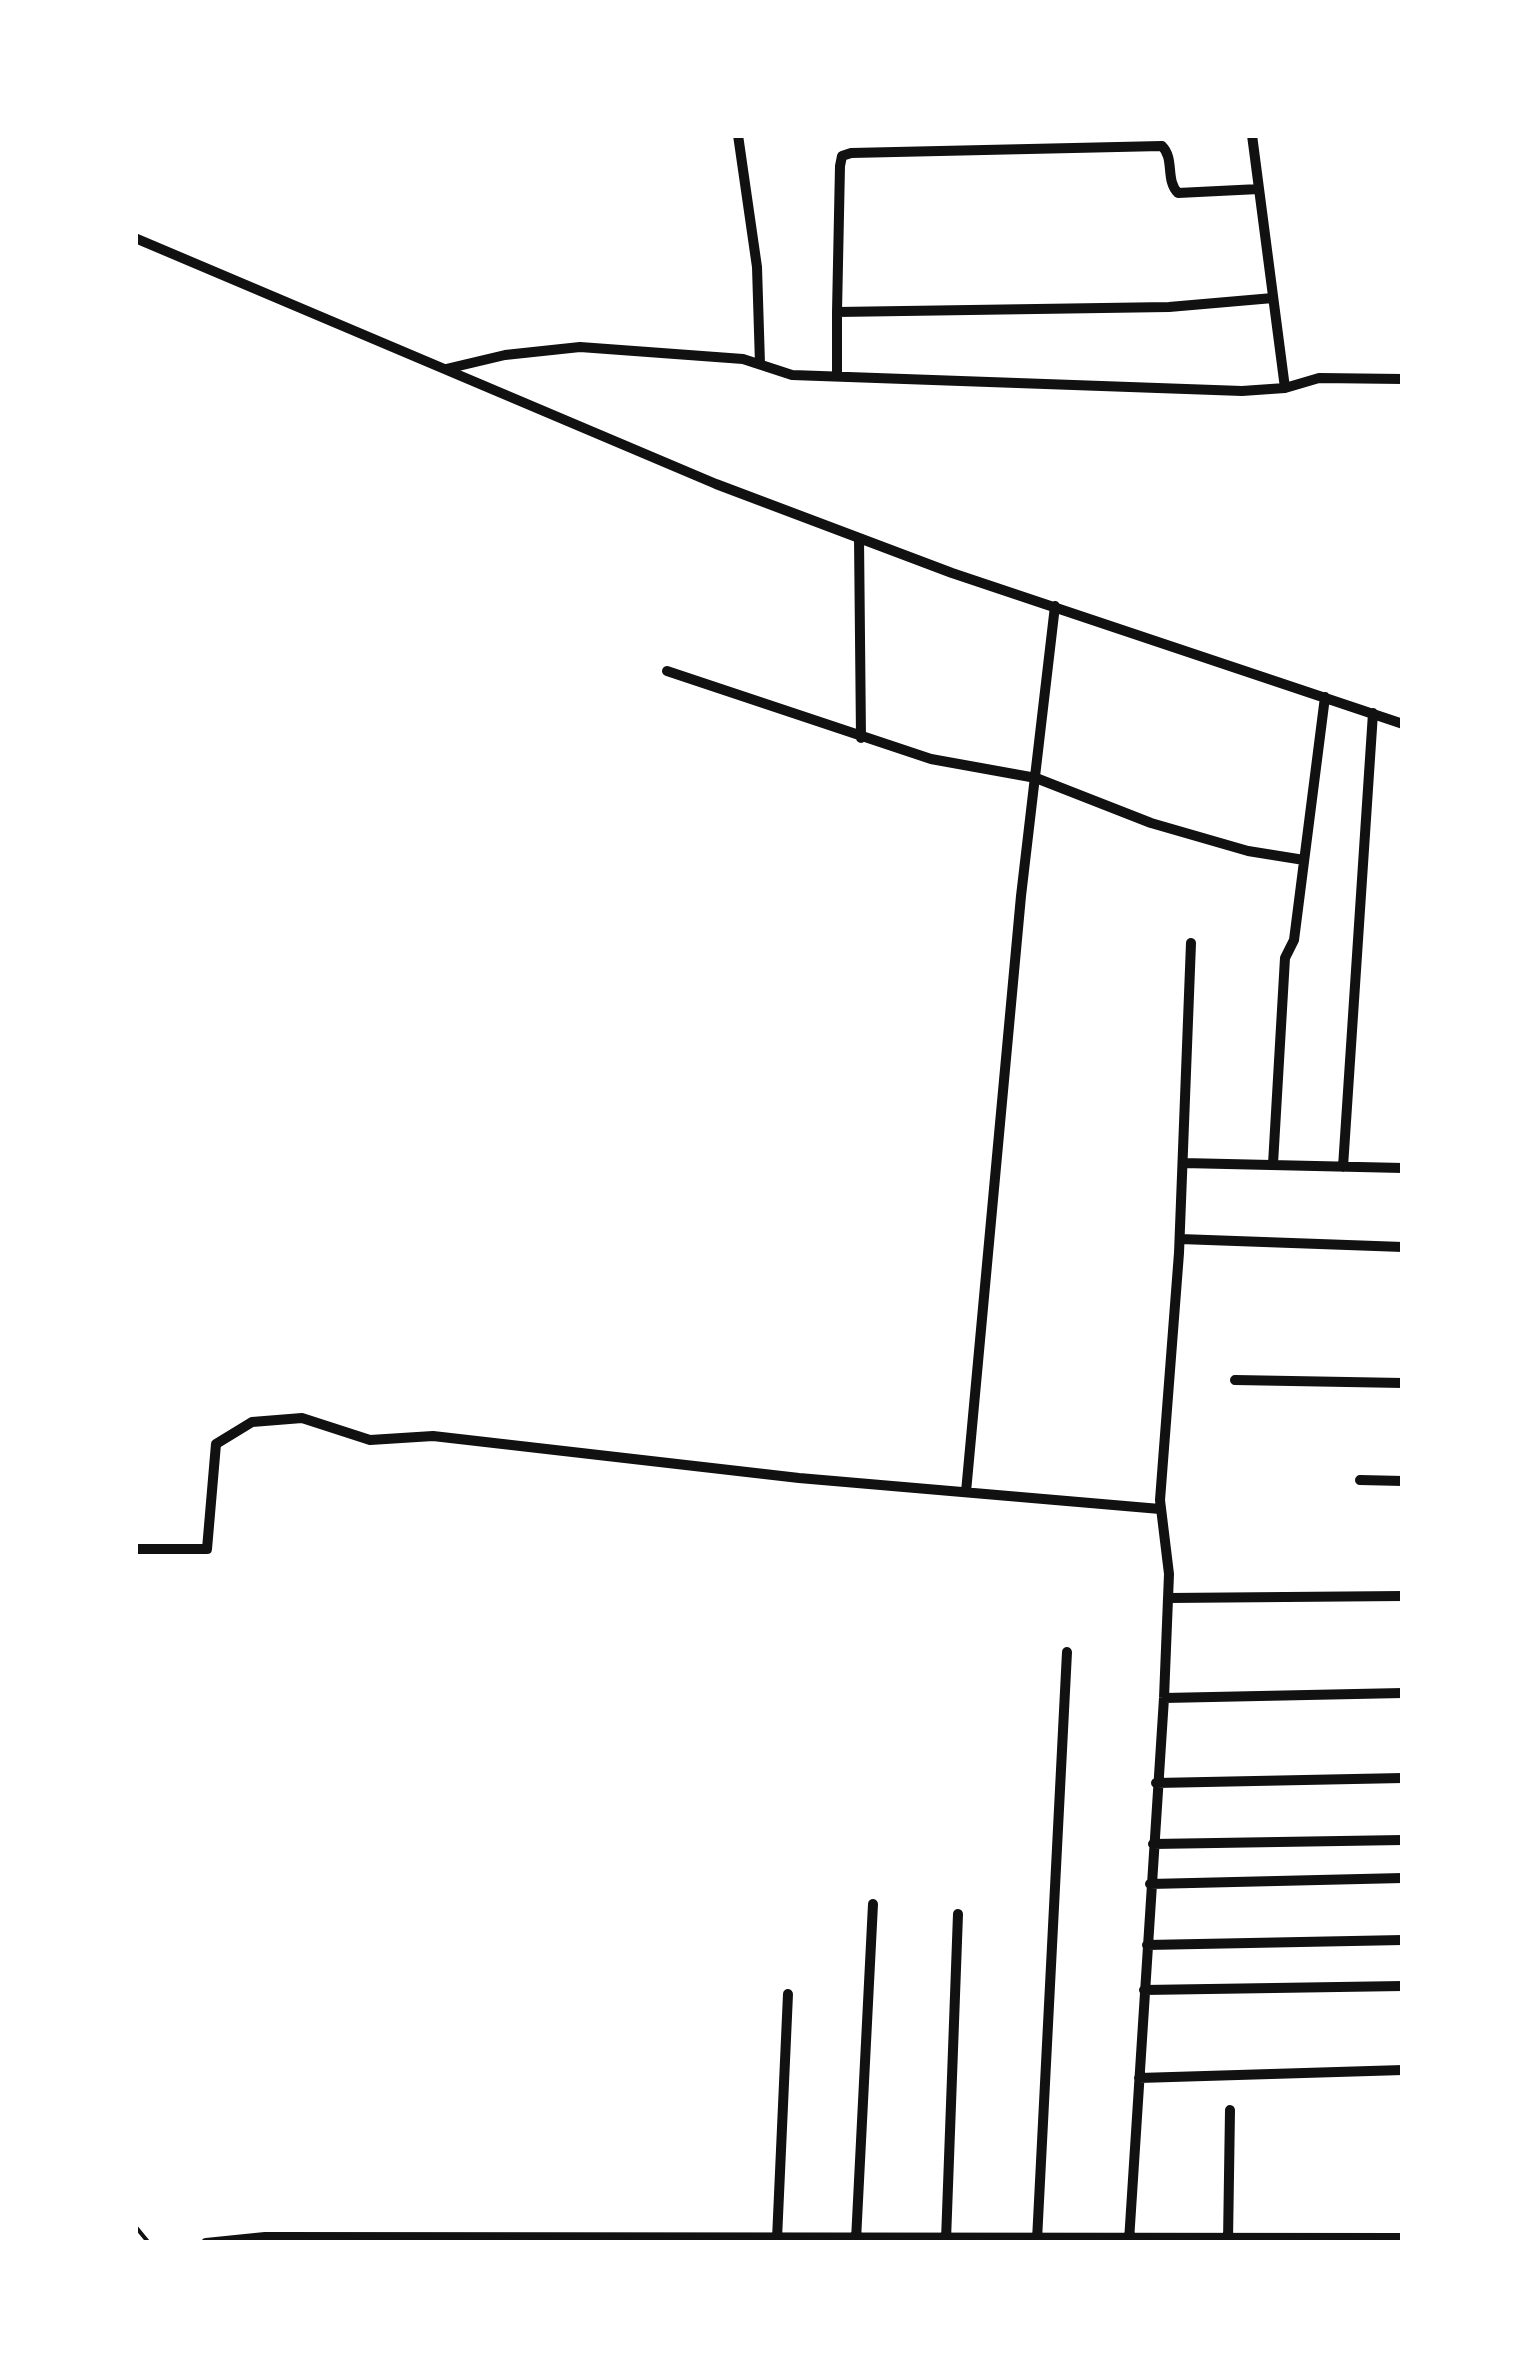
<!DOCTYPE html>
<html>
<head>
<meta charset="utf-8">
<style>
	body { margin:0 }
	#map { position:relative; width:1538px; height:2378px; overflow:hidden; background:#fff; font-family:Rubik,sans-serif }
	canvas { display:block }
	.frame { position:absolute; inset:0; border:138px solid #fff; pointer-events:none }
</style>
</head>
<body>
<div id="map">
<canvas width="1538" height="2378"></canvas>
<div class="frame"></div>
</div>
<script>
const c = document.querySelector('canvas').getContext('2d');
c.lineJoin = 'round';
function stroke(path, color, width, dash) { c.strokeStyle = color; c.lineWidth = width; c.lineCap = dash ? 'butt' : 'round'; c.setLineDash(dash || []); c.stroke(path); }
const path = new Path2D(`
	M135,2226L149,2243`);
const minor = new Path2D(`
	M738,135L757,267L760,364
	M1252,135L1285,388
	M135,238L716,484L952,573L1403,724
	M837,312L840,166L842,156L851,153L1162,146C1175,159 1165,180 1178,193L1259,189
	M446,369L505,355L580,347L743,359L792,375L1242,391L1285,388L1319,378L1403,379
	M837,376V312L1169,307L1273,298
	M859,538L861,738
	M667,671L931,759L1036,778L1151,823L1248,851L1304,860
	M1183,1163L1403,1168
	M1273,1164L1285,958L1294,940L1325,697
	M1343,1167L1373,713
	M1180,1239L1403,1247
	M1235,1380L1403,1383
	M1360,1480L1403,1481
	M966,1492L1021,896L1055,606
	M135,1549H207L216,1444L252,1422L302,1418L370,1440L433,1436L799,1478L1160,1509
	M1168,1598L1403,1596
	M1164,1698L1403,1693
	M1156,1783L1403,1778
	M1153,1844L1403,1840
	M1150,1884L1403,1878
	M1147,1945L1403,1940
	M1144,1990L1403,1986
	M1139,2078L1403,2070
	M777,2239L788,1994
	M856,2240L873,1904
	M946,2240L958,1914
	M1037,2240L1067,1652
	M1129,2241L1164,1698L1169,1574L1160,1500L1179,1253L1191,943
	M1228,2241L1230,2110
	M206,2243L265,2237L1403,2238`);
stroke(path, '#111', 4);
stroke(minor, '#111', 10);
</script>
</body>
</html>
